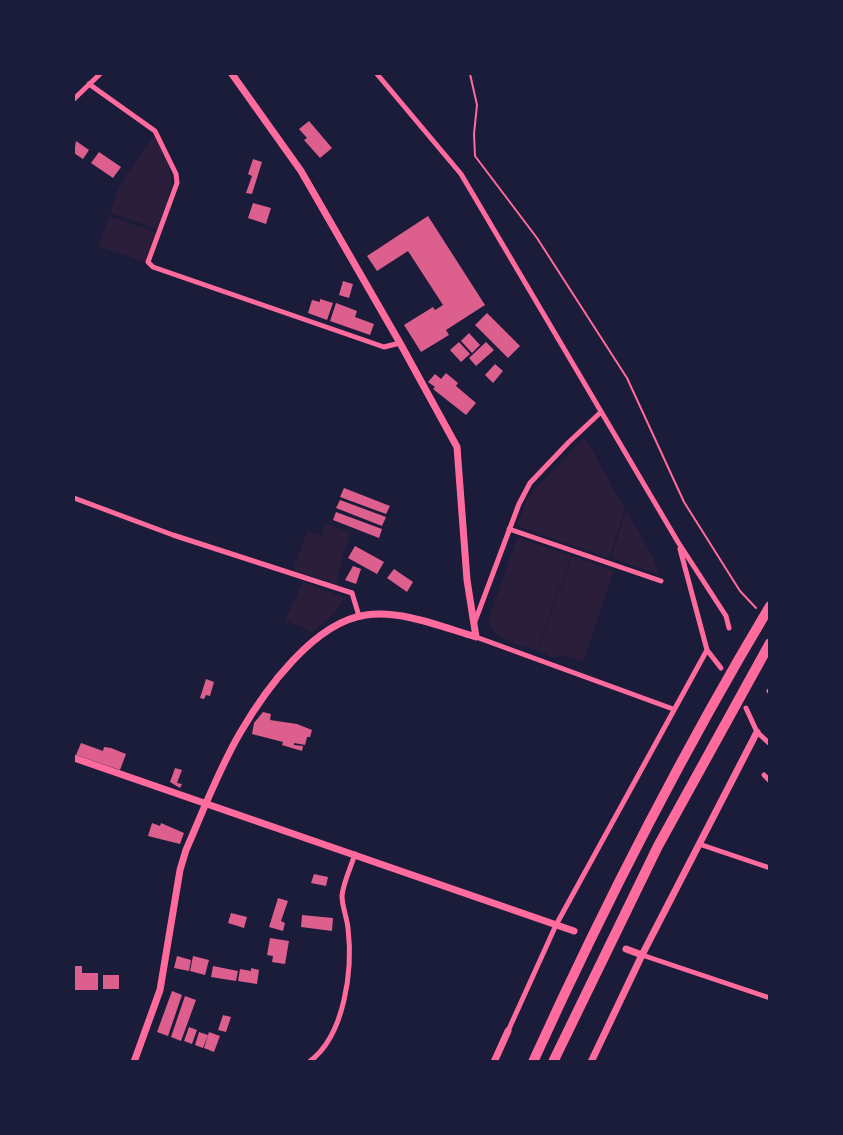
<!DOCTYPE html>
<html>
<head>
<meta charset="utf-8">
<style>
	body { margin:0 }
	#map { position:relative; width:843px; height:1135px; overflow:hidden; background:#1b1b3a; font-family:Jost,sans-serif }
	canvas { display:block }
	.frame { position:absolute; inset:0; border:75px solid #1b1b3a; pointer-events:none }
</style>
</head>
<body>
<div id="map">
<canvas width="843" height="1135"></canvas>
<div class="frame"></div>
</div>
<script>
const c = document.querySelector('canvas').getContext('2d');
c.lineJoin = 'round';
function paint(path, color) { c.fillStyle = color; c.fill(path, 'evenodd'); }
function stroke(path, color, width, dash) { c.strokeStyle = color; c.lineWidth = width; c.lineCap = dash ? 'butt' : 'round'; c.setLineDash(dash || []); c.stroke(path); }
const green = new Path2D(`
	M154,136C179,183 174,180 157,229L110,213L121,182Z
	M109,216L156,232L146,262L98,246Z
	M585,437L625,509L609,558L520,527L517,524L527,500L536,488Z
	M626,511L651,553L660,575L611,558Z
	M326,524L350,532L336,584L293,570L307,531L321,536Z
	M518,537L571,556L537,651C519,644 489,640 489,617Z
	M572,556L614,571L583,662L563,655L555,658L538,651Z
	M303,582L346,598L326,622L312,632L285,620Z`);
const building = new Path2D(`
	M309,121L332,148L320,158L304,140L307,138L299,129Z
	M76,141L89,150L83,159L74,153Z
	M99,152L121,167L113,178L91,163Z
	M253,159L262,162L252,194L246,193L252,176L248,174Z
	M253,203L271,208L266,224L248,218Z
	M428,216L485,305L446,330L449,335L421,352L404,325L433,307L435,310L443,305L408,251L377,271L367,256Z
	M343,281L353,284L349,298L339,295Z
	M320,299L333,303L327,320L308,313L312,300L320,302Z
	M336,303L357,311L355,317L374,324L370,335L330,321Z
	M487,313L520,346L508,358L475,325Z
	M469,333L480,345L472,353L461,341Z
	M459,342L470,354L461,362L450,350Z
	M486,342L494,350L476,366L469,358Z
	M495,364L503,371L493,383L485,375Z
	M446,373L458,383L456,386L476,403L466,415L433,389L435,387L428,382L435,374L441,379Z
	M344,488L390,506L386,514L340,497Z
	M340,500L386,517L382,526L336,508Z
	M336,512L382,529L379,538L333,520Z
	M355,546L384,562L377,574L348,558Z
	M353,566L361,569L356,584L345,580Z
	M394,569L413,582L407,592L387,578Z
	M206,679L214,682L210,696L206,695L204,699L200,698Z
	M263,712L271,714L270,720L297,724L312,730L310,737H307L305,745L294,743V745L303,746L302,751L282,745L283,742L252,734L254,723Z
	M81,743L103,751L104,747L111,748L126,754L120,770L76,755Z
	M175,768L182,770L177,783L182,784L180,788L170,782Z
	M152,823L160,826L161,823L184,833L180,844L148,836Z
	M314,874L328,877L326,886L311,883Z
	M278,898L288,901L281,921L285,923L283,931L269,927Z
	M231,913L247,917L244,928L228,923Z
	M302,915L333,918L332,931L301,927Z
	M270,938L289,941L285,964L272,962L273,956L267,955Z
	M177,956L191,960L189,971L174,968Z
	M193,956L209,960L205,975L190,971Z
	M74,966H82V973H98V990H74Z
	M213,966L238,971L236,981L211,977Z
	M251,968L259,970L257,984L238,981L240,969L251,971Z
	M103,975H119V989H103Z
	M172,991L182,995L168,1036L157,1032Z
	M185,996L196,1000L181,1041L171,1037Z
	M223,1015L231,1017L226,1032L218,1030Z
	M189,1027L197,1030L192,1044L184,1041Z
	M199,1032L208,1035L203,1048L195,1045Z
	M209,1032L220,1036L214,1052L204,1048Z`);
const path = new Path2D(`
	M470,74L477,105L474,134L475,156L537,238L627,378L684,502L740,591L756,608`);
const minor = new Path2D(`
	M377,74L461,174L678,542L726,616L729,628
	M89,84L155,131L176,174L177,183L148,262L153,267L384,347L400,343
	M74,99L100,74
	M74,498L173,535L352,593L359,616
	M509,529L661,581
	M680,549L707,650L721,668
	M474,624L519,504L530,483L569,442L601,412
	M476,637L673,709
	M769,691H770
	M746,708L757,732L770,744
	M764,775L770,781
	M699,844L770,868
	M642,955L770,998
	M508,1031L556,925L707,650
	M309,1062C345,1036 353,969 348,928C347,918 342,906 342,896C343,883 351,867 355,854`);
const tertiary = new Path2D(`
	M74,758L574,931
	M626,949L642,955
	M134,1062L160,990L180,870L186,850C203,811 219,769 240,733C265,690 314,622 366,615C402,610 442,627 476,637L467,580L457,447L400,343L301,171L232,74
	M494,1062L508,1031
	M591,1062L642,955L757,732`);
const motorway = new Path2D(`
	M533,1062C604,906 682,753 770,606
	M553,1062L658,846L770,643`);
paint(green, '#2a1e3b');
paint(building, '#dd5f8e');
stroke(path, '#ff6b9d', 2);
stroke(minor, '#ff6b9d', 5);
stroke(tertiary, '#ff6b9d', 7);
stroke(motorway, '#ff6b9d', 10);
</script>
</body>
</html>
